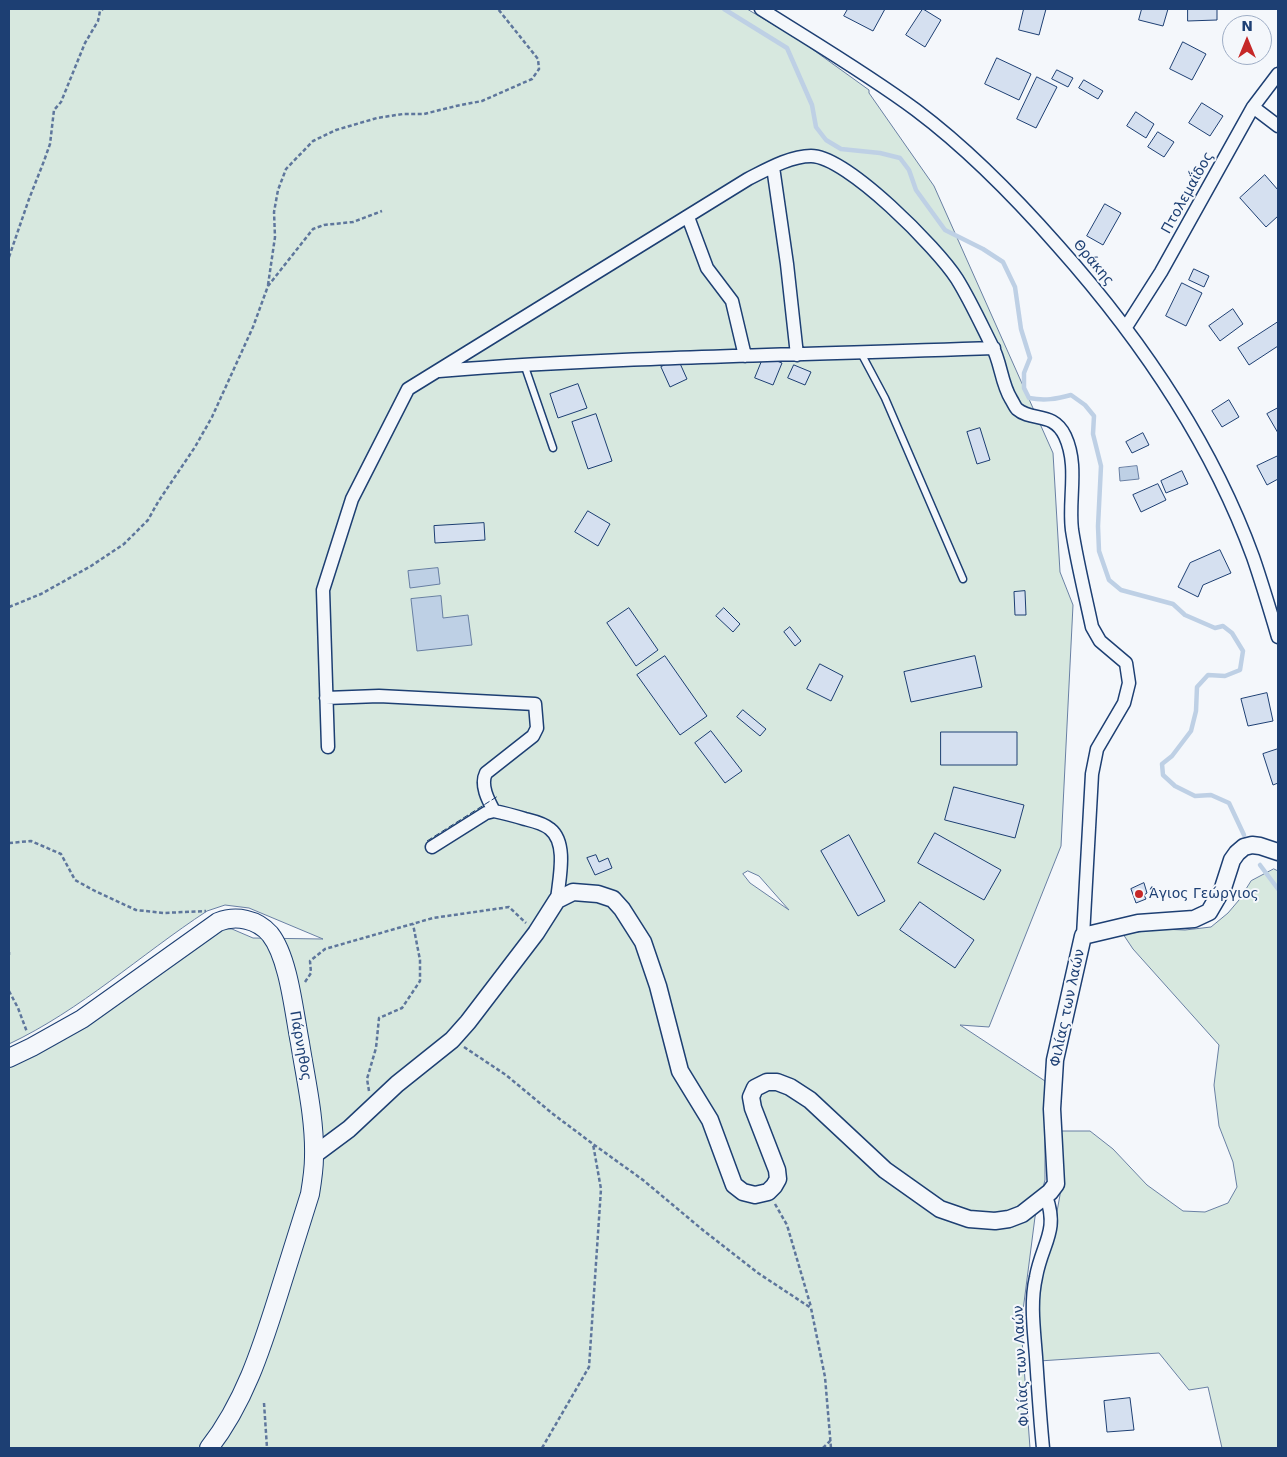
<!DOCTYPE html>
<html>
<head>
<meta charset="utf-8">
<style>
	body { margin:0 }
	#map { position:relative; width:1287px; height:1457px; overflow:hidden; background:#f4f7fb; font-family:"DejaVu Sans",sans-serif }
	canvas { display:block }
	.frame { position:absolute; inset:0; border:10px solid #1d3f73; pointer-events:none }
	.north { position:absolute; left:1222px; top:15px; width:50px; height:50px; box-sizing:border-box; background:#f4f7fb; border:1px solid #9eadc5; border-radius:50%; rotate:0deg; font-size:14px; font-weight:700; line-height:20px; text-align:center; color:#1d3f73 }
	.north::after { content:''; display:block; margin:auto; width:18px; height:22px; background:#c62828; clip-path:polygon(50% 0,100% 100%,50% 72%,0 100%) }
</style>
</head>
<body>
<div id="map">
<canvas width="1287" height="1457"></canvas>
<div class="frame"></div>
<div class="north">N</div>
</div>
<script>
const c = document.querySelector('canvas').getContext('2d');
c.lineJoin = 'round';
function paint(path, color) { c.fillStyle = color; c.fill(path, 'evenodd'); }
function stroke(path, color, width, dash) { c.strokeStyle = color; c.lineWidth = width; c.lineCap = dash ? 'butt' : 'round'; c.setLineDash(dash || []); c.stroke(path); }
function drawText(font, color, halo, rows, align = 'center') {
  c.font = font + ' "DejaVu Sans",sans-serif'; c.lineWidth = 4; c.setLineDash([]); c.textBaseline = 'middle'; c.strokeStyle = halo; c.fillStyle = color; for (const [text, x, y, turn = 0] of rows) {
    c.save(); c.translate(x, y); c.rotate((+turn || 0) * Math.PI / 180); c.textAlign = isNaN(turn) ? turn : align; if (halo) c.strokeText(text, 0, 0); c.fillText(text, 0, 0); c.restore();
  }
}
const green = new Path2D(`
	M9,9H747L801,41L869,90V93L934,186L1053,453L1060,572L1073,605L1061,846L989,1027L960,1025L1045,1081V1180L1035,1217L1021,1326L1030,1448H9V1063L215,928L232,929L253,938L323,939L249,908L225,905L207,911C140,955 81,1010 9,1044ZM748,871L759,876L789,910L750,883L743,874Z
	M1274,869L1278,871V1448H1222L1208,1387L1189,1390L1159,1353L1039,1361L1036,1310L1040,1275L1052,1239L1060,1195L1059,1131H1090L1113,1149L1147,1185L1183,1211L1205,1212L1228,1203L1237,1187L1233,1162L1219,1126L1214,1085L1219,1045L1133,949L1123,934L1160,929L1185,930L1211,927L1228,913L1239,900L1251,881Z`);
const water = new Path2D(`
	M1137,466L1139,479L1120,481L1119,468Z
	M438,568L440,584L410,588L408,571Z
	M441,596L443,618L468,615L472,645L417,651L411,599Z`);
const stream = new Path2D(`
	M724,9L787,48L812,105L816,127L826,140L841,149L880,153L900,158L909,170L916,190L945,230L983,249L1003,262L1015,287L1021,329L1030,358L1024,373V388L1029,398C1045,401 1056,399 1071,395L1085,405L1094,416L1093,434L1101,466L1098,526L1099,551L1109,580L1121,590L1173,604L1185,615L1215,628L1223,626L1232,633L1243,651L1240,670L1225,676L1208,675L1197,687L1196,711L1191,731L1172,756L1162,764L1163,775L1175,786L1195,796L1211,795L1229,803L1244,835
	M1260,865L1278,889`);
const building = new Path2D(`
	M848,9H885L873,31L844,16Z
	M923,9L941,20L925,47L906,35Z
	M1024,9H1046L1039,35L1019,30Z
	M1142,9H1168L1163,26L1139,20Z
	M1188,9H1217V20L1188,21Z
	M1183,42L1206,54L1192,80L1170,69Z
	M997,58L1031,74L1019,100L985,84Z
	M1057,70L1073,78L1068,87L1052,79Z
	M1037,77L1057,87L1036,128L1017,119Z
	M1084,80L1103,91L1098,99L1079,88Z
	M1202,103L1223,116L1210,136L1189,123Z
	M1136,112L1154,124L1146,138L1127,126Z
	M1158,132L1174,142L1164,157L1148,147Z
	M1265,175L1278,190V216L1266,227L1240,198Z
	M1105,204L1121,213L1103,245L1087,236Z
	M1194,269L1209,276L1204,287L1189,280Z
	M1182,283L1202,293L1186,326L1166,316Z
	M1233,309L1243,324L1220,341L1209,326Z
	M1278,322V346L1249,365L1238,348Z
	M764,356L782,363L773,385L755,378Z
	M678,359L687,379L670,387L661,367Z
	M794,365L811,372L805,385L788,378Z
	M578,384L587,408L558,418L550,394Z
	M1229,400L1239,417L1222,427L1212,411Z
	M1278,408V433L1267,414Z
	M596,414L612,461L588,469L572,422Z
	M980,428L990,460L977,464L967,432Z
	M1143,433L1149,445L1132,453L1126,442Z
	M1278,456V479L1267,485L1257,466Z
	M1182,471L1188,484L1166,493L1161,481Z
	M1158,484L1166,500L1141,512L1133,495Z
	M588,511L610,524L598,546L575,532Z
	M484,523L485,540L435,543L434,526Z
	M1220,550L1231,573L1203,585L1198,597L1178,587L1190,563Z
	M1025,591L1026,615H1015L1014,592Z
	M629,608L658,650L636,666L607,623Z
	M724,608L740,624L733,632L716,616Z
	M790,627L801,641L795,646L784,632Z
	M665,656L707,716L680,735L637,675Z
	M975,656L982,687L911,702L904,672Z
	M820,664L843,676L831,701L807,689Z
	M1267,693L1273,721L1248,726L1241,699Z
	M743,710L766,729L760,736L737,717Z
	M711,731L742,771L725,783L695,743Z
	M941,732H1017V765H941Z
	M1278,749V783L1273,785L1263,754Z
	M954,787L1024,805L1015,838L945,820Z
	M935,833L1001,870L984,900L918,863Z
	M849,835L885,901L858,916L821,851Z
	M596,855L599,862L608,858L612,868L595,875L587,858Z
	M1144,883L1147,893L1144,895L1146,899L1136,903L1131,889Z
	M920,902L974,940L955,968L900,930Z
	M1130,1398L1134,1430L1107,1432L1104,1401Z`);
const path = new Path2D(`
	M9,257L29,199L44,161L50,144L54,110L61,102L85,43L98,21L100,11L103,9
	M268,285L275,237L274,212L278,190L286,169L313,141L336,130L377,118L403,114H424L456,106L482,101L532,79L539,69L538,59L498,9
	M9,607L41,594L91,566L124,544L148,520L158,502L195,447L212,417L253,327L268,286L313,229L324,225L353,222L382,211
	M9,843L31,841L61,854L75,880L95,891L136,910L164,913L206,911
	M9,952V955
	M305,982L311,973L310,961L325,949L433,918L509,907L526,923
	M9,991L18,1008L27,1032
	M464,1047L506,1075L553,1114L593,1144
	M369,1091L367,1079L376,1048L379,1018L402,1008L420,981V960L413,924
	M775,1204L787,1225L811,1307
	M264,1403L267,1448
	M542,1448L589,1367L601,1189L593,1144L643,1180L704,1231L758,1273L811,1308L825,1377L831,1448
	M823,1448L831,1440`);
const service = new Path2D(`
	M861,353L885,398L963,579
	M524,364L553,448`);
const minor = new Path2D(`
	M761,9C813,42 866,73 916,110C968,149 1015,197 1058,246C1139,337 1211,442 1253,557C1262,583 1270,610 1278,637
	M1253,107L1278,126
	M773,167L787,264L797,355
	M688,217L707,268L732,301L745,356
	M1126,327L1161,272L1253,107L1278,74
	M439,371C624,356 809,355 994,348
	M326,698L379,696L535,704L537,728L533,736L486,773C480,785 488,800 494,811C504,813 515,816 525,819C533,821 543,823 550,829C568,843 559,879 557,900
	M328,747L323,590L352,499L408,389L748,179C766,170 790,156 811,156C847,156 938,249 957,279C970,300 981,324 992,346C1001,362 1001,383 1011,399C1013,402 1015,407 1017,409C1032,422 1053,411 1065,436C1079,466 1068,499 1072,530C1077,562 1085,594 1092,627L1100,641L1126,663L1129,683L1124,703L1097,749L1092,774L1083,936
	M432,847L486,813L494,811
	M1043,1448C1040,1418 1038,1387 1036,1357C1034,1330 1030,1303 1036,1277C1042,1243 1059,1232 1046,1196`);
const tertiary = new Path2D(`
	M314,1155L349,1129L397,1084L452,1040L468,1022L536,933L557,900L573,892L598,894L613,899L622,909L643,942L658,986L680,1071L710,1120L734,1185L743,1192L755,1195L768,1192L774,1186L778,1179L777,1170L753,1108L751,1097L755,1088L767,1082H777L790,1087L810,1100L885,1170L940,1209L969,1219L995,1221L1009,1219L1022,1214L1050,1192L1056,1184L1052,1109L1055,1060L1083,936L1138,923L1194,919L1209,912L1223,888L1232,860L1237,853L1244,847L1252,845L1260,846L1278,852`);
const secondary = new Path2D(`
	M9,1058L32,1047L82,1019L218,922C236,915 257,919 270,934C289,958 294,1013 300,1043C306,1081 315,1119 314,1157C314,1170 312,1182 310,1194C299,1228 289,1262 278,1296C261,1350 244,1403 209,1448`);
const fence = new Path2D(`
	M427,841L498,796`);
const markers = [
	[1139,894,5,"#c62828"]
];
const streetNames = [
	["Πτολεμαΐδος",1188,193,-61],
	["Θράκης",1093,263,50],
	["Φιλίας των λαών",1068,1008,-78],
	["Πάρνηθος",300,1046,80],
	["Φιλίας των Λαών",1022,1366,-93]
];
const poiNames = [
	["Άγιος Γεώργιος",1149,894]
];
paint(green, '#d7e8df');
stroke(green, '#687fa3', 1);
paint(water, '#bed0e5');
stroke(water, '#687fa3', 1);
stroke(stream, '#bed0e5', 4.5);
paint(building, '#d5e0f0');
stroke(building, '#1d3f73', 1);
stroke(service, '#1d3f73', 9);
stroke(minor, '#1d3f73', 15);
stroke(tertiary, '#1d3f73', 19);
stroke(secondary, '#1d3f73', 20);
stroke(path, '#5e769c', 2.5, [4, 2.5]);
stroke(service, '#f4f7fb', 6);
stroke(minor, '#f4f7fb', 12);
stroke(tertiary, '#f4f7fb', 16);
stroke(secondary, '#f4f7fb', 18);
stroke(fence, '#1d3f73', 1, [6, 2.5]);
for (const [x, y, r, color] of markers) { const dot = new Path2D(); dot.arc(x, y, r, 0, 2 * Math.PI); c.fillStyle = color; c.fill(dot); stroke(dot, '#f4f7fb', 2); }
drawText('14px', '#1d3f73', '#f4f7fb', streetNames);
drawText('14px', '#1d3f73', '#f4f7fb', poiNames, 'left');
</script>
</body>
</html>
